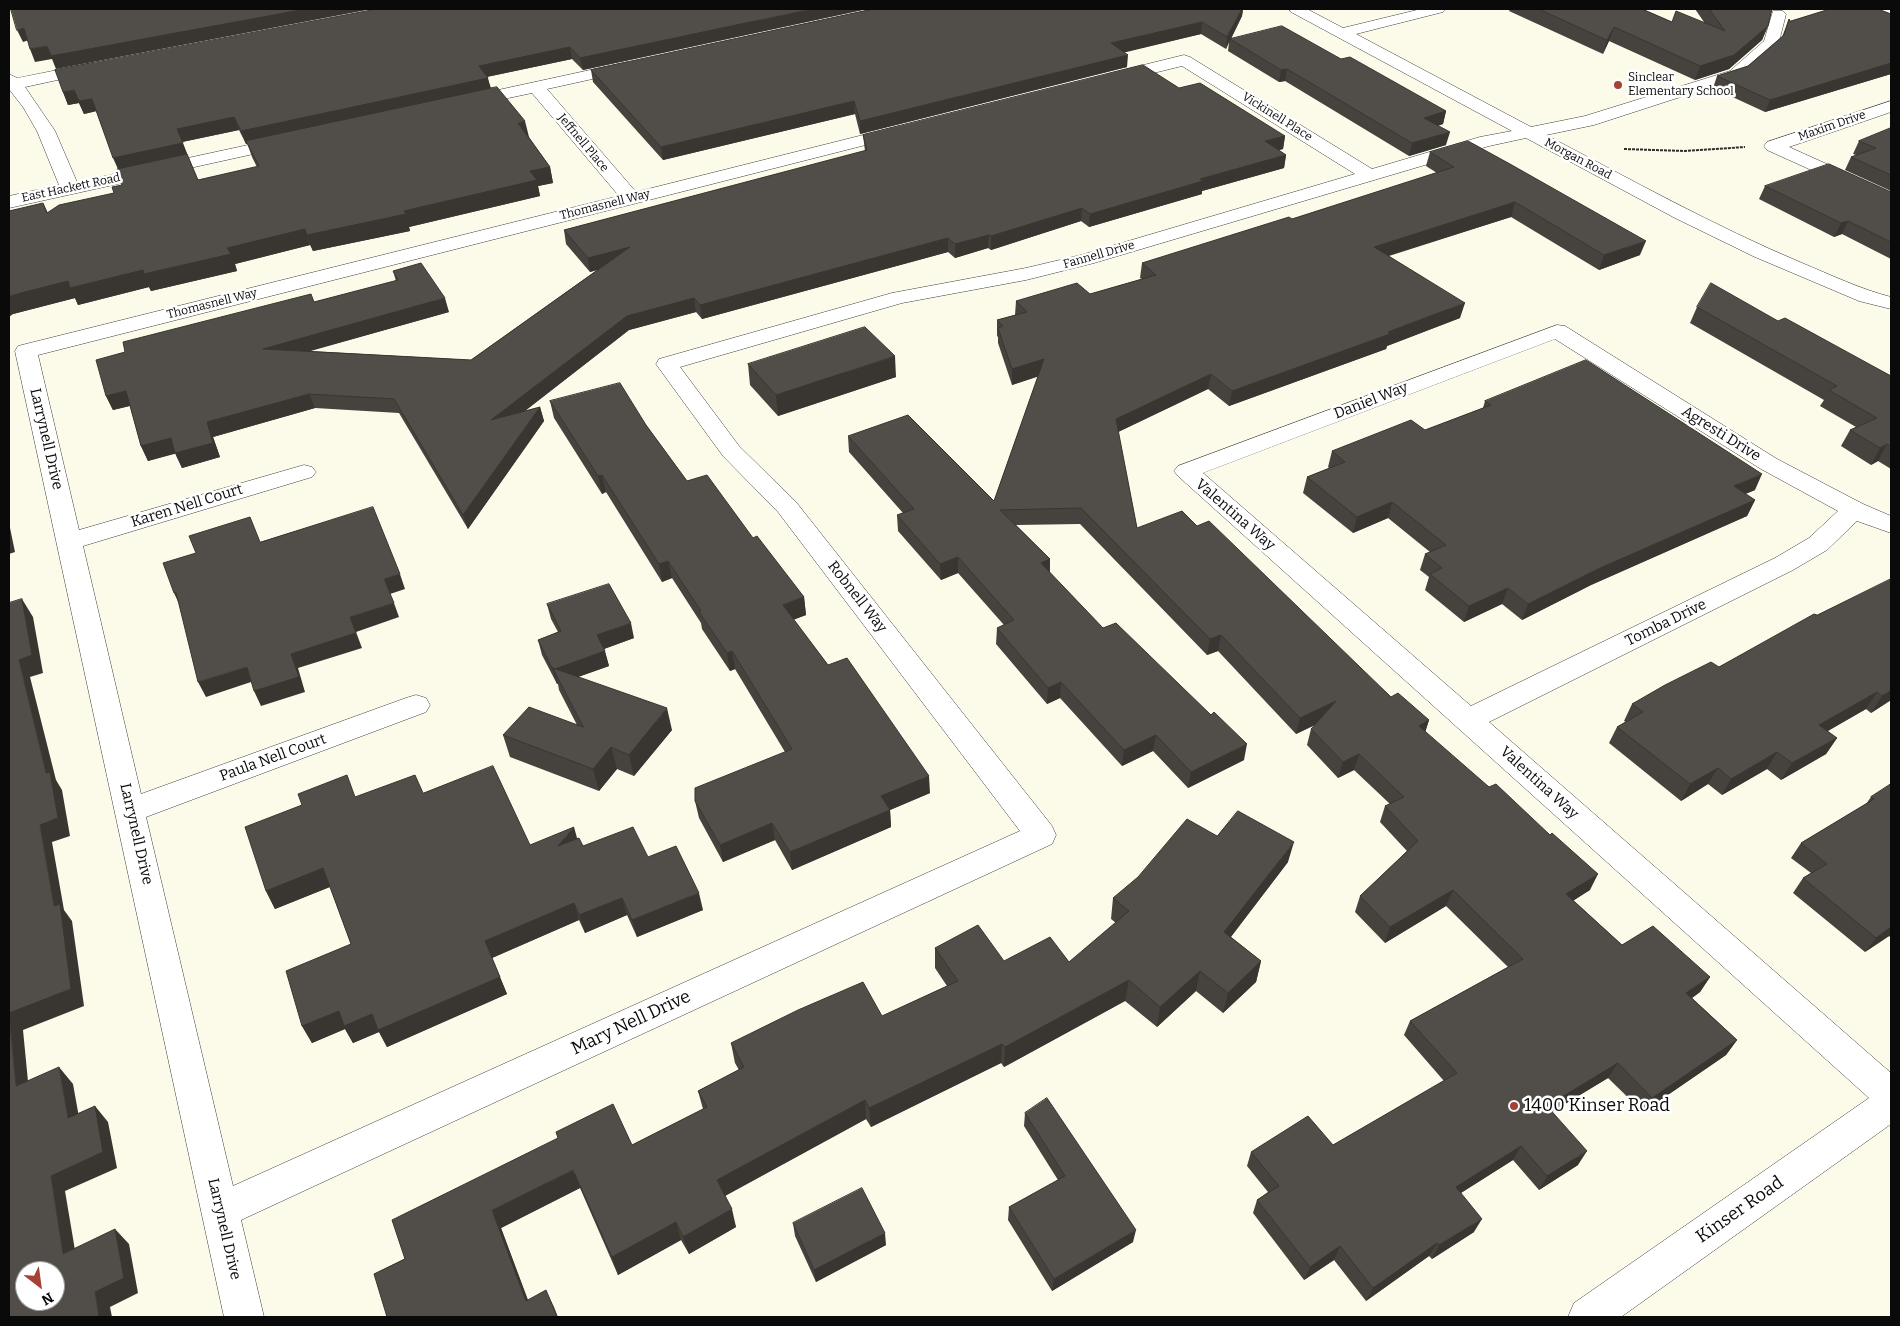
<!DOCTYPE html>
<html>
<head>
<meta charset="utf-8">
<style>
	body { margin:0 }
	#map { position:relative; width:1900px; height:1326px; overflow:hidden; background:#fcfbea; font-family:Bitter,serif }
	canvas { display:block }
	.frame { position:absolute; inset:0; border:10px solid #0a0a0a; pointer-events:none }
	.north { position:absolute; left:15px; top:1261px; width:50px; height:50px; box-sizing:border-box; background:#fff; border:1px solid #9d9d9d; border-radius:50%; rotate:150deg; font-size:14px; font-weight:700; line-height:20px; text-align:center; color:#0a0a0a }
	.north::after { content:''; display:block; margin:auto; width:18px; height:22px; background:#a64136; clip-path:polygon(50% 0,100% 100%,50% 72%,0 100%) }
</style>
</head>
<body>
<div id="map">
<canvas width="1900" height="1326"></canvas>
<div class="frame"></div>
<div class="north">N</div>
</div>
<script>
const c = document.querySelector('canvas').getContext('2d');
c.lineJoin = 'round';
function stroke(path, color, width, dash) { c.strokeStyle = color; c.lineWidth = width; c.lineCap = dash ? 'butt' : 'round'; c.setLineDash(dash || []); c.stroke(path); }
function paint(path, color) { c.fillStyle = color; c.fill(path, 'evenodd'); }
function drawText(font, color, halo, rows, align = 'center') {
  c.font = font + ' Bitter,serif'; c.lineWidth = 5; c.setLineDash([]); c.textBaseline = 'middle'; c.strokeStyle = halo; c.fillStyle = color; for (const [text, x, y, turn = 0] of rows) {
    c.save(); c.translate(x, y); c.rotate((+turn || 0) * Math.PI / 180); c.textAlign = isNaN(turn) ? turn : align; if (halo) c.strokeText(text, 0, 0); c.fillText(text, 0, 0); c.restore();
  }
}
const path = new Path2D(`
	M1624,149L1685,151L1745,147`);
const minor = new Path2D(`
	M1289,9H1307L1343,28L1421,9H1445L1443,12L1356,34L1531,127L1585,116L1730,71L1764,41L1773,11H1783L1786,14L1778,46L1742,77L1594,125L1546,135C1630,179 1714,226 1802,263C1831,275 1860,289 1891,297V309L1859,301L1755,257L1675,218L1526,138L1489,146L1094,263L1026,280L902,303L680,367L739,446L796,502L1052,826L1056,835L1052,844L241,1220L264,1317H224L15,351L18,346L619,196L532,93L466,107L460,106L458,102L460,98L466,97L627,62L633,64L635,67L633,70L547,89L636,192L899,126L905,127L908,131L905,135L38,355L79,530L304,465L312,467L316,472L312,477L83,546L141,794L406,698L416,695L426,698L430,705L426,712L146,817L233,1186L1020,831L778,512L723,456L656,364L659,359L892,293L1026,268L1081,255L1355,174L1182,66L1113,83L1107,82L1105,78L1107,74L1184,55L1190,57L1372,169L1480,137L1512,131L1291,12Z
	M93,63L99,65L101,68L99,71L25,87L55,131L77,182L285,137L291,138L294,142L291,146L285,147L9,208V196L59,185L37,131L23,107L9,89V74L17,78Z
	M1891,101V112L1789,147L1891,193V206L1767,150L1764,146L1767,142Z
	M1557,325L1565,326L1777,459L1863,504L1891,516V533L1857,521L1827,550L1793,570L1489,722L1891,1073V1124L1621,1317H1568L1574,1303L1869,1098L1178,476L1174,471L1178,466ZM1555,339L1761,469L1838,511L1809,538L1775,558L1471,706L1203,473Z`);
const wall = new Path2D(`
	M867,9L583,70L572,59L487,77L491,88L529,137L550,167L553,183L538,186L540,196L409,227L410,231L313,251L310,245L235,264L237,271L151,291L149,287L78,305L75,298L13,314L43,203L48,213L114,193L122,185L118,169L96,111L84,114L79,103L68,105L63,92ZM239,130L246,144L247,143L252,157L257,167L198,180L182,142Z
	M873,9H1243L1242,16L1231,38L1341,59L1446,111L1443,124L1438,126L1446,145L1409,156L1285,81L1279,82L1228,51L1229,42L1226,49L1201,34L1124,52L1127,67L860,134L855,114L663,160L593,82L591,70Z
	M1510,9H1642L1672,22H1704L1695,9H1772L1768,26L1762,40L1729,69L1695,80L1609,41L1603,54L1509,11Z
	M1891,14V74L1765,112L1713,88L1717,76L1748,66L1782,37L1789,19L1790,21Z
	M1179,88L1285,136L1283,149L1279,150L1286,155L1284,168L1202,191V194L1089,227L1081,221L991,250L988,248L955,258L948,252L702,319L696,312L629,330L525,411L540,407L544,421L468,529L399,413L315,408L213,437L220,457L182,468L175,453L148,461L141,446L130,406L113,410L106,396L314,302L396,281L393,271L449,312L309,351L471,360L597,270L590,272L566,244L564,230L865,151L863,135Z
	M1891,128V191L1845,170L1851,157L1856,155L1853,154L1859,141Z
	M1430,152L1640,255L1599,270L1511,217L1389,256L1460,318L1387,346L1386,349L1229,406L1208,389L1118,432L1137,528L1197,526L1391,697L1429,720L1425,732L1590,890L1573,900L1622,945L1710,977L1700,992L1692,998L1737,1040L1726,1055L1643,1112L1608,1078L1552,1112L1578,1165L1539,1190L1513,1160L1461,1193L1474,1232L1432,1259L1429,1256L1366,1301L1334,1260L1304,1280L1253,1213L1257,1200L1268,1192L1247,1166L1251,1152L1333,1145L1444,1081L1404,1035L1410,1021L1508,967L1446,906L1385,943L1355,912L1360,896L1407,851L1380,822L1385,806L1390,804L1354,770L1338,778L1307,745L1311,729L1315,725L1296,734L1218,651L1207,655L1080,524L1016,525L1050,559V573L1103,628L1244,760L1188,788L1153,751L1122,766L1060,698L1047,704L996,644L997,628L1004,625L958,573L941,580L898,531L897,515L903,513L849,452L848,436L994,501L1038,376L1012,385L998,343V337L997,336V320L1015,315L1016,301L1090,294L1142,279L1140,278L1142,263L1292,219L1437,173L1426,166Z
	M1765,186L1891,192V259L1842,234L1834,237L1759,199Z
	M1697,307L1778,321L1891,376V469L1878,461L1871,465L1841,446L1850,430L1856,427L1820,406L1824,400L1690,323Z
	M748,364L896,377L778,416L750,385Z
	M550,401L646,425L687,481L753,538L804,597L806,615L793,620L828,665L930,793L890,810L891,827L792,870L775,840L723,862L699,818L695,801L785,752L735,669L730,671L702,629L701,623L672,578L662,582L606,492L602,494L554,418Z
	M1485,401L1755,490L1745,494L1755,500L1747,516L1591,585L1522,620L1502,604L1464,622L1425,590L1429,577L1420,570L1425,554L1430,552L1388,518L1353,533L1303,493L1307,477L1329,468L1328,467L1332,451L1425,430L1483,408Z
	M547,604L634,638L604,649L609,666L578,677L672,730L634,776L617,769L599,791L510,757L503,735L577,725L559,690L558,684H557L542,655L538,640L558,632L551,619Z
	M1817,615L1891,700L1871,713L1866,709L1827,731L1837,738L1826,754L1781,780L1767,769L1722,795L1708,784L1681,801L1609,743L1617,727L1626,722L1624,721L1632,704L1719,667Z
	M1891,784V938L1889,936L1865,952L1793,893L1803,878L1811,873L1791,858L1801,843L1866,804L1871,797Z
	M423,793L530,845L577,838L583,846L648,857L703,910L637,937L627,915L585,933L579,920L492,958L507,994L387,1047L379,1032L353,1043L345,1029L312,1043L302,1026L351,944L330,887L275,909L266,891L356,797Z
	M1217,836L1288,862L1231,937L1261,961L1256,982L1223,1013L1196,991L1157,1027L1125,1001L1004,1067L1001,1063L871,1127L866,1119L725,1196L736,1227L689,1254L681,1240L618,1275L580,1188L501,1228L528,1300L554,1307L374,1274L632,1145L703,1109L698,1091L739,1070L735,1063L731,1043L882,1016L947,986L935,968V948L1004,961L1069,962L1116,923L1111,919L1113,898Z
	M1025,1113L1133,1242L1052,1291L1008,1220L1009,1207L1058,1180L1024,1126Z
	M793,1223L886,1245L816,1282L795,1236Z`);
const shadedWall = new Path2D(`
	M306,9H372L56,69L52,59L35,62L30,49L47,46Z
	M812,9H867L583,70L580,58Z
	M1242,9H1243L1242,16L1231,39H1230L1229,42L1226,49L1227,37Z
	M1202,22L1201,34L1110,56L1111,43Z
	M1768,26L1762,40L1729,69L1695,80L1700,66Z
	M1614,27L1609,41L1603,54L1607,40Z
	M24,28L29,40L23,42L17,30Z
	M570,47L572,59L481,78L479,66Z
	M1128,55L1127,67L860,134V121Z
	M1891,63V74L1765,112L1770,100Z
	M1287,69L1285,81L1279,82L1281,70Z
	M488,78L491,90L246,144L241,131Z
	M74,90L92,99L97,111L84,114L79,103L68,105L63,92Z
	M854,101L855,114L663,160L661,147Z
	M1446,111L1443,124L1421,130L1424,118Z
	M234,117L239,130L182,142L177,129Z
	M525,121L529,137L521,139L518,123Z
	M1450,132L1446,145L1409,156L1412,143Z
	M1285,136L1283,149L1263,154L1265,141Z
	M183,143L188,156L119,171L113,158Z
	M1286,155L1284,168L1202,191V194L1089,227L1090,214L1200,179Z
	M550,167L553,183L538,186L540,196L409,227L410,231L313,251L307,235L404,211L530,171Z
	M1515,202L1511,217L1371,261L1374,247Z
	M1082,208L1081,221L991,250V236Z
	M1848,221L1842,234L1834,237L1841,223Z
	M305,229L310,245L235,264L237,271L151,291L149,287L78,305L75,298L13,314L9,317V296L68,281L227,248Z
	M989,235L988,248L955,258V244Z
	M948,238V252L702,319L700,305Z
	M1646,241L1640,255L1599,270L1604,255Z
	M630,247L632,260L590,272L588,258Z
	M445,298L449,312L268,363L263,349Z
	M694,298L696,312L629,330L495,434L491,420L627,316Z
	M1465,303L1460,318L1387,346L1386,349L1229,406L1232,391Z
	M895,356L896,377L778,416L776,395Z
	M1044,359L1043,375L1012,385V369Z
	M1211,374L1208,389L1114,434L1116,419Z
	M126,391L133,405L113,410L106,396Z
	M309,394L315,408L213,437L220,457L182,468L175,453L207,422Z
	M540,407L544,421L468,529L463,515Z
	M171,438L178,453L148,461L141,446Z
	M1887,444L1878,461L1871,465L1880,448Z
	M1762,474L1755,490L1726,502L1734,486Z
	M602,475L606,492L602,494L598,476Z
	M1755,500L1747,516L1591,585L1522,620L1528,604L1598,569Z
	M1392,502L1388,518L1353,533L1357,517Z
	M9,523L15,552L9,554Z
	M958,557V573L941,580L940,564Z
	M1050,559L1049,575L1041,563Z
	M668,561L672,578L662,582L659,564Z
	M400,574L405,589L390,594L384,579Z
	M1508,588L1502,604L1464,622L1469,606Z
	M176,592L181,608L174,593Z
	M804,597L806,615L784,623L783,605Z
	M22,599L33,617L43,673L30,677L56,780L62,790L70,836L52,842L64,910L72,921L84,1006L23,1030L30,1102L16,1086L9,1013L54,906L40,825L46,773L19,660Z
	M394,603L399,617L356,632L362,648L298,668L305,692L261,706L254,691L291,654L350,617Z
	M631,623L634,638L601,650L597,635Z
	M1221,635L1218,651L1207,655L1210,639Z
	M605,651L609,666L561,683L554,669Z
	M732,651L735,669L730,671L727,653Z
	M247,667L254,681L206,697L198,682Z
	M554,669L558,684H557L553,670Z
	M1061,682L1060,698L1047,704L1048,688Z
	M1891,690V700L1871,713L1882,696Z
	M1877,692L1866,709L1809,742L1819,725Z
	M1336,701L1331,717L1296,734L1300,718Z
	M667,708L672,730L634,776L629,755Z
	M1429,720L1424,736L1419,726Z
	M1156,735L1153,751L1122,766L1124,750Z
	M1837,738L1826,754L1781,780L1792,763Z
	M1247,744L1244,760L1188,788L1191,772Z
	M611,747L617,769L599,791L593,769Z
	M1777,752L1767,769L1722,795L1731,779Z
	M1359,754L1354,770L1338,778L1343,762Z
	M1718,768L1708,784L1681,801L1690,784Z
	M929,776L930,793L890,810L891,827L792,870L790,852L881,796Z
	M772,823L775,840L723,862L720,845Z
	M574,827L579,845L558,846Z
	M1294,842L1288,862L1219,952L1224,932Z
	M323,868L332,886L275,909L266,891Z
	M1598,874L1590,890L1559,910L1566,894Z
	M1453,890L1446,906L1385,943L1390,927Z
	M699,893L703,910L637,937L632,920Z
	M622,898L627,915L585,933L579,915Z
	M574,903L579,920L492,958L485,941Z
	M1891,927V932L1889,936L1865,952L1876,938Z
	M1261,961L1256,982L1223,1013L1228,993Z
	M1200,971L1196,991L1157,1027L1160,1007Z
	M500,977L507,994L387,1047L379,1032L353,1043L345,1029L312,1043L302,1026L339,1011L372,1014Z
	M1710,977L1700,992L1677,1009L1686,993Z
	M1129,980L1125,1001L1004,1067L1005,1047Z
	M1737,1040L1726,1055L1643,1112L1652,1098Z
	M1002,1044L1001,1063L871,1127L869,1108Z
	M1618,1063L1608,1078L1538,1120L1547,1106Z
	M59,1067L73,1084L82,1134L68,1118Z
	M865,1100L866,1119L721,1198L717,1180Z
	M95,1106L108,1122L117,1168L65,1191L78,1268L63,1254L51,1176Z
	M1521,1146L1513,1160L1448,1201L1456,1187Z
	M1587,1151L1578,1165L1539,1190L1547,1176Z
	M573,1170L580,1188L501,1228L534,1317L526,1301L492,1210Z
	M732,1209L736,1227L689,1254L683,1237Z
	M1482,1219L1474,1232L1432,1259L1439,1245Z
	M676,1222L681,1240L618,1275L612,1257Z
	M115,1229L129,1244L138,1293L110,1307L112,1317H99L95,1292Z
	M1136,1230L1133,1242L1052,1291L1054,1279Z
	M885,1233L886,1245L816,1282L814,1270Z
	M1437,1243L1429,1256L1366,1301L1373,1288Z
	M1340,1246L1334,1260L1304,1280L1310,1267Z
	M546,1290L554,1307L558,1317H557Z`);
const building = new Path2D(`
	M11,9H306L51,56L47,46L30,49L24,28L17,30Z
	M377,9H812L580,58L570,47L479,66L488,78L241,131L234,117L177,129L183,143L113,158L92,99L79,101L74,90L63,92L55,70Z
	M873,9H1242L1227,37L1202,22L1111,43L1128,55L860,121L854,101L661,147L591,70Z
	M1539,9H1642L1672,22L1676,11L1725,31L1709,9H1772L1768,26L1734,55L1700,66L1614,27L1607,40Z
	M1830,9H1878L1891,14V63L1770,100L1717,76L1748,66L1784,35L1789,19L1790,21Z
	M1282,26L1341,59L1350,57L1446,111L1424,118L1450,132L1412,143L1287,69L1281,70L1230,39Z
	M1143,65L1179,88L1200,83L1285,136L1265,141L1286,155L1200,179L1203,181L1090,214L1082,208L991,236L989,235L955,244L948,238L700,305L694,298L627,316L491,420L540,407L463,515L394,399L309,394L207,422L213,443L175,453L171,438L141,446L126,391L106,396L96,360L125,352L123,342L311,294L314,302L398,280L393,271L421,263L445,298L263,349L471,360L630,247L588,258L564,230L867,150L863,135Z
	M497,87L525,121L518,123L550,167L530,171L537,180L404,211L406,214L307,235L305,229L227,248L231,254L144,274L143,270L70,288L68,281L9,296V211L43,203L47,213L59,205L114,193L112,187L122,185L117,169L187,154L198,180L259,166L246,141Z
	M1891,128V175L1851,157L1876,148L1859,141Z
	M1468,141L1510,164L1646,241L1604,255L1515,202L1374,247L1465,303L1388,332L1390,334L1232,391L1211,374L1116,419L1137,528L1182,511L1197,526L1209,521L1391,697L1398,693L1429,720L1419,726L1489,787L1496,784L1550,835L1552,833L1598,874L1566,894L1622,945L1653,926L1710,977L1686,993L1737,1040L1652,1098L1618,1063L1547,1106L1587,1151L1547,1176L1521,1146L1456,1187L1482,1219L1439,1245L1437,1243L1373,1288L1340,1246L1310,1267L1257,1200L1279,1186L1251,1152L1308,1116L1333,1145L1457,1073L1410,1021L1523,959L1453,890L1390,927L1360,896L1418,841L1385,806L1404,797L1359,754L1343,762L1311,729L1336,701L1300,718L1221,635L1210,639L1081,508L1000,510L1050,559L1041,563L1103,628L1116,623L1211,715L1214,712L1247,744L1191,772L1156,735L1124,750L1061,682L1048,688L997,628L1014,620L958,557L940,564L897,515L914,509L848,436L908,415L994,501L1044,359L1012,369L998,328L1003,326L997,320L1027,312L1016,301L1077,283L1090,294L1156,275L1142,263L1289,217L1292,219L1454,167L1430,152Z
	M1829,164L1891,192V242L1848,221L1841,223L1765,186Z
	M1711,283L1778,321L1785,318L1891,376V447L1887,444L1880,448L1850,430L1877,418L1829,390L1837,386L1697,307Z
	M865,327L895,356L776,395L748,364Z
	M1586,360L1762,474L1734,486L1755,500L1598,569L1528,604L1508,588L1469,606L1430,574L1442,568L1425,554L1446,545L1392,502L1357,517L1307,477L1345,462L1332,451L1411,420L1425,430L1491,405L1485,401Z
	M620,383L646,425L687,481L707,475L753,538L757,536L804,597L783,605L828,665L847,658L929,776L881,796L890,810L790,852L772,823L720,845L695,801V788L792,749L732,651L727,653L699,612L701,611L668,561L659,564L602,475L598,476L550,401Z
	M373,507L400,574L384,579L394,603L350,617L356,633L291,654L299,677L254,691L247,667L198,682L176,592L174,593L163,563L196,553L189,536L250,517L260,542Z
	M1891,579V690L1882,696L1877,692L1819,725L1837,738L1792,763L1777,752L1731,779L1718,768L1690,784L1617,727L1643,712L1632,704L1665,685L1711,662L1719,667L1814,614L1817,615Z
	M609,584L631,623L597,635L605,651L555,669L553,668L554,669L553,670L538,640L561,631L547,604Z
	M22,599L32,655L19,660L46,773L50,772L58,818L40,825L54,906L60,904L71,989L9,1013L16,1086L59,1067L68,1118L95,1106L103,1152L51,1176L63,1254L115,1229L124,1278L95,1292L99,1317H9V603ZM25,1271H55V1301H25Z
	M553,668L667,708L629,755L611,747L593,769L503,735L529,707L583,727Z
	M493,766L530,845L574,827L558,846L579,838L583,846L633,827L648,857L676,846L699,893L632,920L622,898L579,915L574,903L485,941L500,977L378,1030L372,1014L344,1026L339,1011L302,1026L286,971L351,944L323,868L266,891L245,827L302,805L298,794L347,775L355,797L415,775L423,793Z
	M1891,784V927L1876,938L1803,878L1827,864L1801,843L1874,799L1871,797Z
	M1238,811L1294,842L1224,932L1261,961L1228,993L1200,971L1160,1007L1129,980L1005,1047L1002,1044L869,1108L865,1100L717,1180L732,1209L683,1237L676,1222L612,1257L573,1170L492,1210L526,1301L546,1290L557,1317H387L374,1274L405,1259L392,1220L558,1138L556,1132L613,1104L632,1145L707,1107L698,1091L744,1067L731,1043L798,1010L863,982L882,1016L958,981L935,948L978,925L1004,961L1050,937L1069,962L1129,911L1113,898L1138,877L1187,819L1217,836Z
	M1047,1098L1136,1230L1054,1279L1009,1207L1065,1176L1025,1113Z
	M862,1188L885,1233L814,1270L793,1223Z`);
const markers = [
	[1618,85,5,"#a64136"],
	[1514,1106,5,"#a64136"]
];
const farPoinames = [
	["Sinclear",1628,78],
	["Elementary School",1628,92]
];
const farStreetnames = [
	["Vickinell Place",1277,117,32],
	["Maxim Drive",1832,126,-19],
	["Jeffnell Place",583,143,50],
	["Morgan Road",1578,159,28],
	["East Hackett Road",71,188,-12],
	["Thomasnell Way",605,205,-14],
	["Fannell Drive",1099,255,-16],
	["Thomasnell Way",212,304,-14]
];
const streetNames = [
	["Daniel Way",1371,401,-21],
	["Agresti Drive",1721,434,32],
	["Larrynell Drive",46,439,77],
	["Karen Nell Court",187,506,-17],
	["Valentina Way",1235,515,41],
	["Robnell Way",857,597,52],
	["Tomba Drive",1666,623,-26],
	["Paula Nell Court",273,758,-20],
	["Valentina Way",1539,783,42],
	["Larrynell Drive",136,834,77],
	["Larrynell Drive",224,1229,77]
];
const nearStreetnames = [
	["Mary Nell Drive",631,1023,-25],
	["Kinser Road",1740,1210,-35]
];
const nearPoinames = [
	["1400 Kinser Road",1524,1106]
];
stroke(minor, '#3d3d3d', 1);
stroke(path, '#2c2c2c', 2, [3, 1]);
paint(minor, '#fff');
paint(wall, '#46423e');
paint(shadedWall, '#393632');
paint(building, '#514d48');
stroke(building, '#393632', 1);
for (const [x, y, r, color] of markers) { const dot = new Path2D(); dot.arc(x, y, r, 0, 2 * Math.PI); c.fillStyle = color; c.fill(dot); stroke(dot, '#fff', 2); }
drawText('12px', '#0a0a0a', '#fff', farPoinames, 'left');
drawText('12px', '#0a0a0a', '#fff', farStreetnames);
drawText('15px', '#0a0a0a', '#fff', streetNames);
drawText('18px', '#0a0a0a', '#fff', nearStreetnames);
drawText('18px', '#0a0a0a', '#fff', nearPoinames, 'left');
</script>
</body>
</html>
